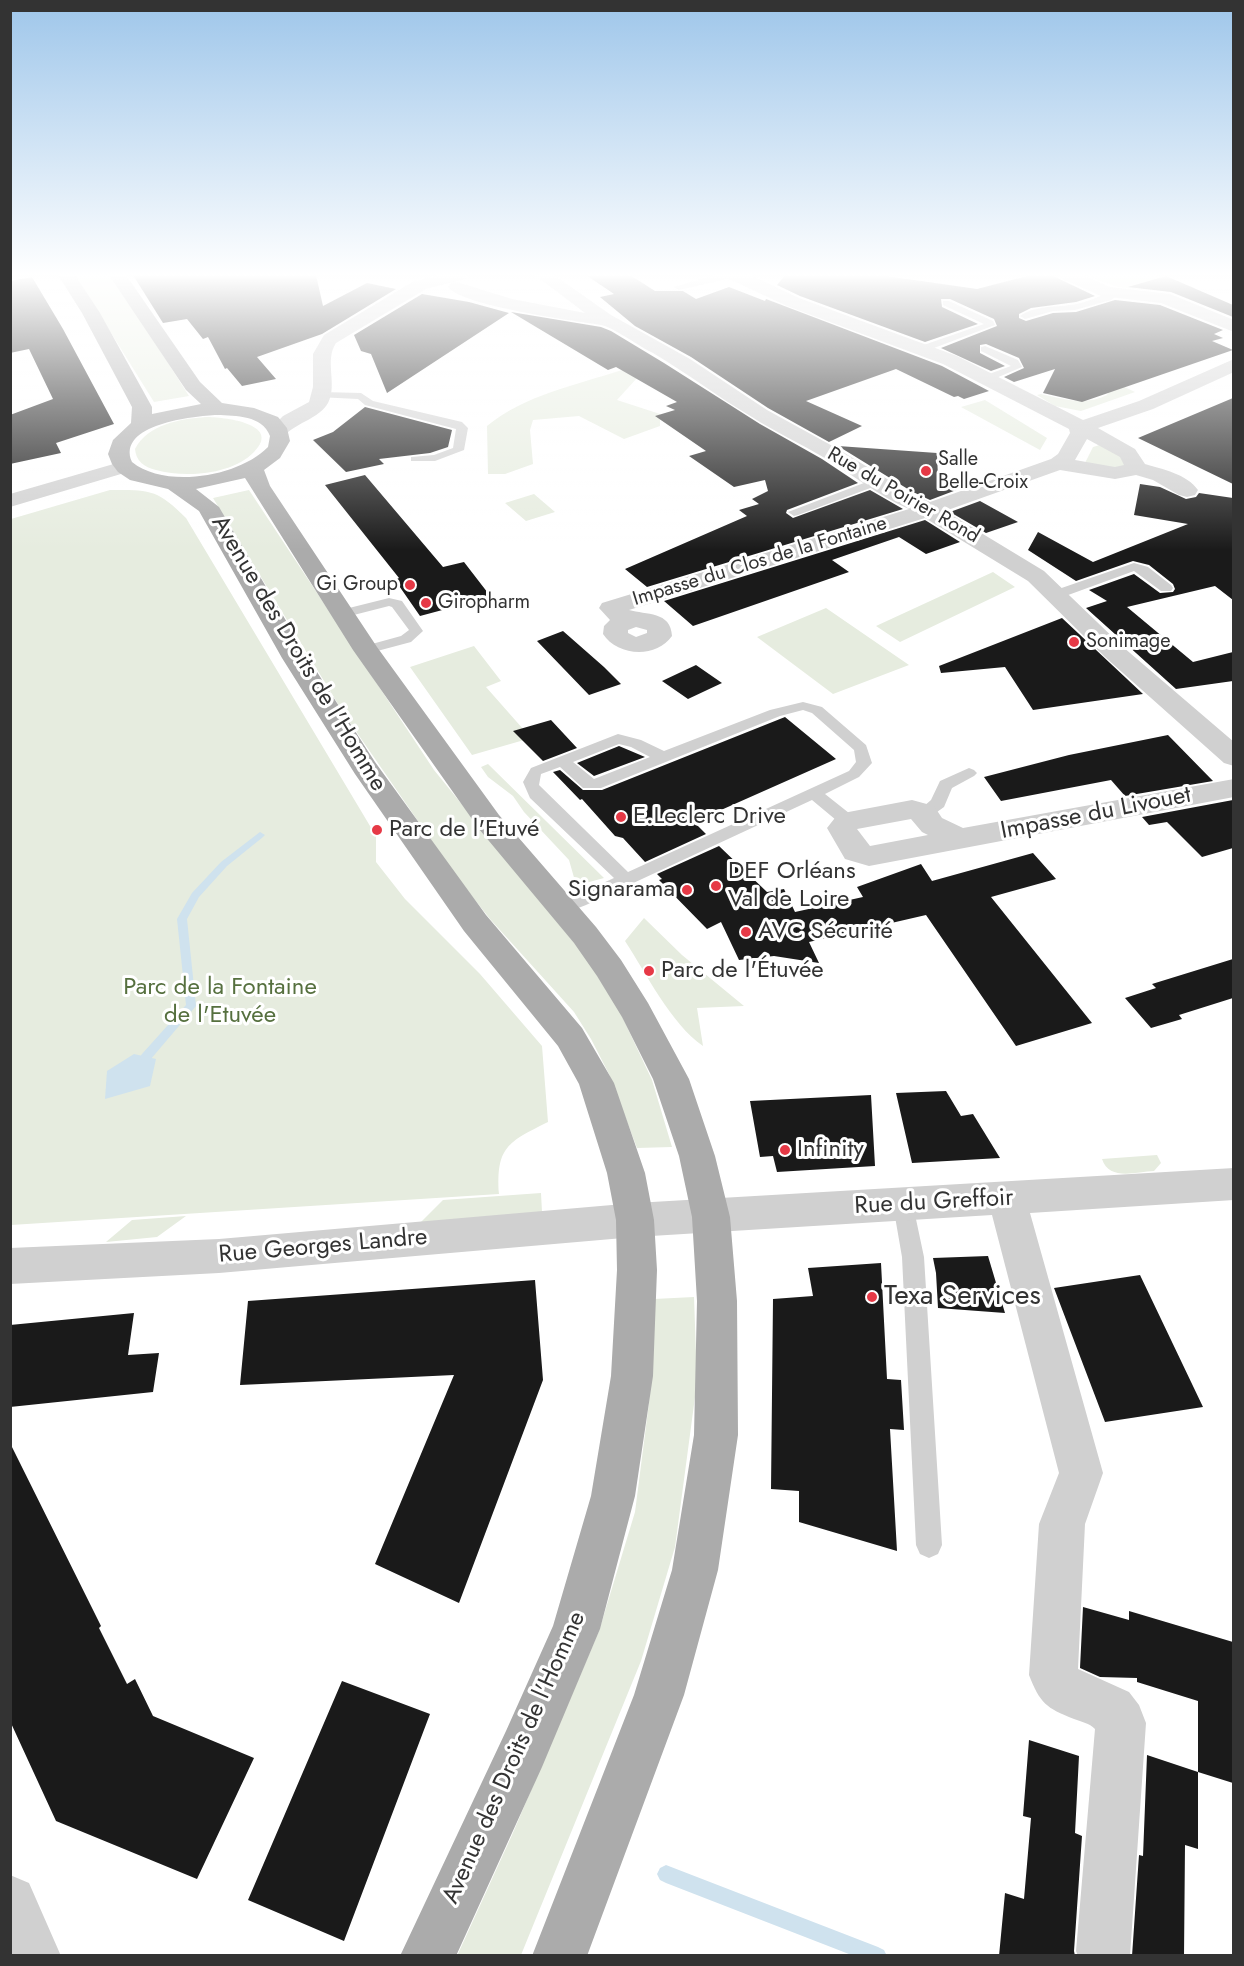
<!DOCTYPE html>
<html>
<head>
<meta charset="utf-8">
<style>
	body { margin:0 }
	#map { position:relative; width:1244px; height:1966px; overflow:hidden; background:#fff; font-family:Jost,sans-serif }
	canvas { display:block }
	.frame { position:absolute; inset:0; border:12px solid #333; pointer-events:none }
</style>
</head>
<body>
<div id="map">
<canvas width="1244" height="1966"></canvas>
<div class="frame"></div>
</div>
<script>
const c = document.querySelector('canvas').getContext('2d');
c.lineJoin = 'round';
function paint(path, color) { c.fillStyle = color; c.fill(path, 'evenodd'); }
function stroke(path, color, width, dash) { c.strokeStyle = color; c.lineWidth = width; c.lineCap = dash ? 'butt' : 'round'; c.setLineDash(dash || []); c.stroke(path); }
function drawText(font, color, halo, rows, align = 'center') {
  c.font = font + ' Jost,sans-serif'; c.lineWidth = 6; c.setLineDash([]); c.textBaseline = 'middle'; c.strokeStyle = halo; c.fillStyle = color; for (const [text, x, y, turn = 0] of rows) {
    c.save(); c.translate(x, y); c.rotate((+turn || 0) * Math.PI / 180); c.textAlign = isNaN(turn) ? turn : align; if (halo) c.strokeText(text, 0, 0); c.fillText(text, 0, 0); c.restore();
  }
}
const green = new Path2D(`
	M75,275H112L189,396L154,402Z
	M1087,275H1155L1169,281C1132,292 1122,291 1087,275Z
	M622,370L637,378L617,400L660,414V426L624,439L579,416L533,420L530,430L533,464L505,474H488L487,426C525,395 576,385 622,370Z
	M1114,382L1135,392L1081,411L1055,406L1037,395L1041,394C1063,399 1086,406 1107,395Z
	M985,400L1047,438L1040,450L961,407Z
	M206,417C222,417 283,423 254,452C232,475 185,478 156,470C144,467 136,461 135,449C148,424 180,419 206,417Z
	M1103,444L1118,453L1126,465L1121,468L1084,465L1093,447Z
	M110,490C150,490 157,489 186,518L376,836V862L405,899L480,974L542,1046L548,1122C508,1142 496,1147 499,1194L11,1225V519Z
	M249,490L434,770L584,955L619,1010L652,1080L672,1147L637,1148L609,1074L591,1039L574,1012L490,919L456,876L344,714L213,498Z
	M534,494L555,512L526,521L505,503Z
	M993,572L1015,587L900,642L876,626Z
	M826,608L909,665L833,694L757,637Z
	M474,646L501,681L486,687L531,738L472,755L410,667Z
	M488,764L604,878L582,884L575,881L569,860L524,812L513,796L488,777L481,767Z
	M644,918L682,955L744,1006L697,1008L703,1046C671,1024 646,973 625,941Z
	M1157,1155L1161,1163L1154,1171C1135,1172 1109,1181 1102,1159Z
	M541,1193L542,1212L420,1223L443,1200Z
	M186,1216L157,1237L106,1242L132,1220Z
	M694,1297L697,1382L675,1547L641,1661L521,1955L457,1956L512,1835L599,1631L635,1512L649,1403L654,1299Z`);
const water = new Path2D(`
	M134,1054L156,1059L150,1086L105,1099L107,1071Z`);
const stream = new Path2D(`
	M260,832L265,835L263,837L227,866L199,897L187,919L196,1006L150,1060H142L140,1057L142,1054L186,1005L177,919L192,893L221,862Z
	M666,1865L878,1947L884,1950L887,1956H854L666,1883L660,1880L657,1874L660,1868Z`);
const building = new Path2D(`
	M133,275H316L323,306L367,283L396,289L322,334L257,357L276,379L242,386L227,368L225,369L208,337L203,339L187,319L163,323Z
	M586,275H630L655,291H683L696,299L729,287L765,301L766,299L942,366L989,391L964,399L958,396L954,397L896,369L806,401L862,426L829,442L768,408L691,357L635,326L600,297L614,294Z
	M785,275H879L977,289L1031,275H1051L1095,296L1076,302L1031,308L1019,314V318L1026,321L1053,313L1076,312L1115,300L1160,305L1223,330L1214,334L1223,338L1212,341L1233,350L1082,402L1043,393L1055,369L1014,382L1004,377L1024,368L1019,358L986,344L980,345V353L1005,366L991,371L941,348L997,326L994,319L950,299H941L942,307L978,324L925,342L800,296L777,285Z
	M1166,276L1233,305V317L1171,292L1128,287Z
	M32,277L63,329L114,424L56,443L61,453L10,464V415L53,399L29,349L10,353V281Z
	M422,294L469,302L509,313L387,393L371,354L361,351L354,335Z
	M511,312L601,327L611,331L664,363L760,424L822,459L858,483L787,510L786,513L793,518L870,490L903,509L647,587L625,569L747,516L739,510L759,504L752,499L768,491L765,480L734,487L689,456L706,451L655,416L675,410L666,406L677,402L616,367L608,370Z
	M1233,398V484L1138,438Z
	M365,407L452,430L448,447L430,453L379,459L384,464L346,472L313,440L333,432Z
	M838,446L937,453L938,478L959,489L930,500L911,491Z
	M365,475L443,567L464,562L491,597L420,616L395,580L399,578L325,485Z
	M1140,484L1160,487L1186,499L1196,497L1199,493L1233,498V600L1215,586L1127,607L1193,662L1233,652V681L1176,689L1086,608L1107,601L1089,590L1134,574L1160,593L1173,592L1175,589L1173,584L1149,565L1133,561L1076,581L1028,550L1038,532L1093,562L1188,524L1134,515Z
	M980,501L1018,522L986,533L950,512Z
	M925,520L960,542L926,554L899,537L832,560L849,572L693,626L664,601Z
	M1062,618L1143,694L1033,710L1005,667L941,673L939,666Z
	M563,631L604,667L621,684L589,695L537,641Z
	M696,665L722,683L688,699L662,681Z
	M785,717L836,759L694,822L706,834L645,862L623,838L615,836L582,799L580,800L553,772L560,770L583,790H602Z
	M551,720L577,748L543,761L513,731Z
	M1168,735L1213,781L1125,796L1111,780L1001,801L984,777L1069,755Z
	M619,746L645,757L594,776L577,763Z
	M1233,800V848L1202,857L1167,822L1149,825L1142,817Z
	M719,846L767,892L784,889L795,912L863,897L857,887L921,864L932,881L1033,853L1056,879L991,897L1092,1023L1016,1046L926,915L809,942L819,963L774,956L739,960L721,922L707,929L659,880L662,879L657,874Z
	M1233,959V998L1179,1015L1182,1019L1151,1028L1125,998L1156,988L1152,984Z
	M946,1091L961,1116L973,1114L1000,1158L912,1163L896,1093Z
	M871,1095L875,1166L777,1172L773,1156L760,1157L750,1101Z
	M988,1256L1005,1313L938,1308L936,1273L933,1258Z
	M881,1263L887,1379L901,1380L904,1430L890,1429L897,1551L799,1522V1491L771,1489L773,1299L813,1296L808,1268Z
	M1140,1275L1203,1407L1105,1422L1054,1288Z
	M535,1280L543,1380L459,1603L375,1564L454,1375L240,1385L248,1301Z
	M134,1313L128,1355L159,1353L153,1392L10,1407V1325Z
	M10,1443L101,1626L99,1628L127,1684L135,1679L153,1716L254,1758L197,1879L56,1821L10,1721Z
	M1083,1607L1129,1620V1611L1233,1642V1783L1198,1772V1701L1137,1682V1678L1100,1677L1080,1668Z
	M342,1681L430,1714L344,1941L248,1900Z
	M1029,1740L1079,1756L1075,1833L1082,1836L1074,1951L1075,1956H999L1005,1893L1024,1899L1031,1818L1023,1816Z
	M1147,1755L1198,1772V1849L1185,1845L1184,1956H1132L1139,1855L1143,1856Z`);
const lane = new Path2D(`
	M715,275L740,276L679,290L674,287Z
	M1116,290L1121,293L1111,300L1075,310L1053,311L1025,319L1020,316C1034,306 1054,307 1071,305C1087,303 1101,295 1116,290Z
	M943,301H949L993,321L995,325L926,351H918V347L984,324L943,305Z
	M985,346L1018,360L1022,367L989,381H981V377L1011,366L981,351V347Z
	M321,392L361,393L373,401L462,422L468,428L464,450L435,461H411V457L434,455L453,448L456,429L365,405L358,399L317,397L316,395Z
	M877,478L883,482L881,484L798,515L794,516L788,512Z
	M1134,563L1148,567L1171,585L1173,588L1171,591H1161L1134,571L1060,598H1050L1048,595L1050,592Z
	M389,598L402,601L423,631L411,642L366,654L361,653L359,650L361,647L401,636L409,630L392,607L389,606L342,618L335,614L337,611Z
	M803,702L822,707L866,745L872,763L859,777L825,794L854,817L856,821L854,825H842L812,800L586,905L563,914L557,912L554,908L557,904L614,878L530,798L523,782L531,768L618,734L641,740L664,751L770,710ZM803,710L812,713L854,750L856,762L849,771L628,872L539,785L541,774L560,767L583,788H601L780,716ZM619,744L631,747L650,757L594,779L573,762Z
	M969,768L974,770L977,773L974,776L952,788L944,807L930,817H918L916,813L931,800L940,781Z
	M903,1196L910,1199L913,1205L924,1257L942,1545L938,1554L929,1558L920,1554L916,1545L902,1257L893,1205L896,1199Z`);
const street = new Path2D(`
	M438,275H467L465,279L426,289L336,343C324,361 338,384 328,403C319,418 299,422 286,434H272L269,430L283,416L309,402L313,387V354L324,335L414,281Z
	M535,275H554L611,315L690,359L767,410L838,449L910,493L930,502L1051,459L1058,454L1070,433L1069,429L943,364L787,306L729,279L727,275H750L799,298L957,356L1083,420L1139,401L1234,359V372L1153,409L1098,428L1135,449L1145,464C1162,469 1187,474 1198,490L1195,495L1187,497L1179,495L1153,480L1136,475L1115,479L1060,470L945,511L1044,571L1123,647L1234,742V766L1224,763L1105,657L1028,581L925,518L629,610C646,615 671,611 672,636C656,659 617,656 603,634L604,626L610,620L599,608L602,603L909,509C878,496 852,474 823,457C800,443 775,432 752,417C718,397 687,373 653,353C642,348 611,326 601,325C575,321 462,306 448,287L451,283L457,282L512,299L585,313ZM1087,439L1120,457L1124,465L1115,467L1075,460ZM636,627L647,630V633L636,637L628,633V630Z
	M1061,275H1083L1110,287L1170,294L1234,320V332L1161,303L1101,296L1063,279Z
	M124,461L131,463L135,467L131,471L10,507V494Z
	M1234,779V797L869,866L845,859L827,828L838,814L912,800L934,806L942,818L963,828ZM911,819L922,832L928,835L870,846L857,829Z
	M1234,1168V1200L1030,1213L1103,1473L1085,1524L1078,1669L1129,1692L1139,1705L1146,1723L1130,1956H1078L1076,1951L1095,1729C1089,1723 1082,1722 1074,1719C1046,1708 1040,1703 1029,1675L1039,1524L1059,1473L992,1215L635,1237L219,1273L10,1284V1248L219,1239L635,1203Z
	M10,1875L29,1883L61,1956H10Z`);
const primary = new Path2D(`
	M58,275H75L100,313L152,407V414L201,404L186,390L109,275H126L200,382L222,403L254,408L278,417L287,428L290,441L280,458L264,470L270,486L377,647L499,815L596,927L621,960L648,1003L689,1079L715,1156L730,1217L737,1301L738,1435L718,1570L684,1695L587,1956H532L634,1695L672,1570L694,1435L697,1301L692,1217L679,1156L653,1079L622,1017L597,976L574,943L479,829L353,650L245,478L196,489L219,507L308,658L375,762L486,915L582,1028L614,1083L645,1173L654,1220L657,1270L653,1376L635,1496L600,1629L542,1767L456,1956H400L506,1731L553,1626L591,1496L611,1376L617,1270L616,1220L607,1173L579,1084L558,1046L464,931L355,774L282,658L199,511L168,489L130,480L118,472L112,464L108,454L113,440L131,423L132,407L82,313ZM217,415C236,416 262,415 270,436L268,447C239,477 165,489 132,462C116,424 194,416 217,415Z`);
const markers = [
	[926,471,6,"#e63946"],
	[410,585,6,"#e63946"],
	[426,603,6,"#e63946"],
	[1074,642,6,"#e63946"],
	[621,817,6,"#e63946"],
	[377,830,6,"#e63946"],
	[716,886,6,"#e63946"],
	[687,890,6,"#e63946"],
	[746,932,6,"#e63946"],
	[649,971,6,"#e63946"],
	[785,1150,6,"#e63946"],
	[872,1297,6,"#e63946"]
];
const farPoinames = [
	["Salle",938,460],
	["Belle-Croix",938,483],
	["Gi Group",398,585,"right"],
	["Giropharm",438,603],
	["Sonimage",1086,642]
];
const farStreetnames = [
	["Rue du Poirier Rond",903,496,30],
	["Impasse du Clos de la Fontaine",760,562,-17]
];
const streetNames = [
	["Avenue des Droits de l'Homme",298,654,59],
	["Impasse du Livouet",1096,814,-11],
	["Rue du Greffoir",934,1203,-3],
	["Rue Georges Landre",323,1247,-5],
	["Avenue des Droits de l'Homme",515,1758,-66]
];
const poiNames = [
	["E.Leclerc Drive",633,817],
	["Parc de l'Etuvé",389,830],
	["DEF Orléans",728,872],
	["Val de Loire",728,900],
	["Signarama",675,890,"right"],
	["AVC Sécurité",758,932],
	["Parc de l'Étuvée",661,971],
	["Infinity",797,1150]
];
const parkNames = [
	["Parc de la Fontaine",220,988],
	["de l'Etuvée",220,1016]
];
const nearPoinames = [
	["Texa Services",884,1297]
];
paint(green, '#e6ecdf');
paint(water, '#cfe2ee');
paint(stream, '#cfe2ee');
paint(building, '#1a1a1a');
paint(lane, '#d0d0d0');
paint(street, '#d0d0d0');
paint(primary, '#ababab');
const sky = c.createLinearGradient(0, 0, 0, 550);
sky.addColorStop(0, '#9ec6ea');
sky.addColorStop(0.5, '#fff');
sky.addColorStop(1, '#ffffff00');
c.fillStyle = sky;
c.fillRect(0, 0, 1244, 550);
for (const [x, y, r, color] of markers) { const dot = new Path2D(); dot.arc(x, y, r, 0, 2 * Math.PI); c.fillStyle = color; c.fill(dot); stroke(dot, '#fff', 2); }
drawText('20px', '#333', '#fff', farPoinames, 'left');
drawText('20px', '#333', '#fff', farStreetnames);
drawText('24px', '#333', '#fff', streetNames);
drawText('24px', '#333', '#fff', poiNames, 'left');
drawText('24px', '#56703f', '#fff', parkNames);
drawText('28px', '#333', '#fff', nearPoinames, 'left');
</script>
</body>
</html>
